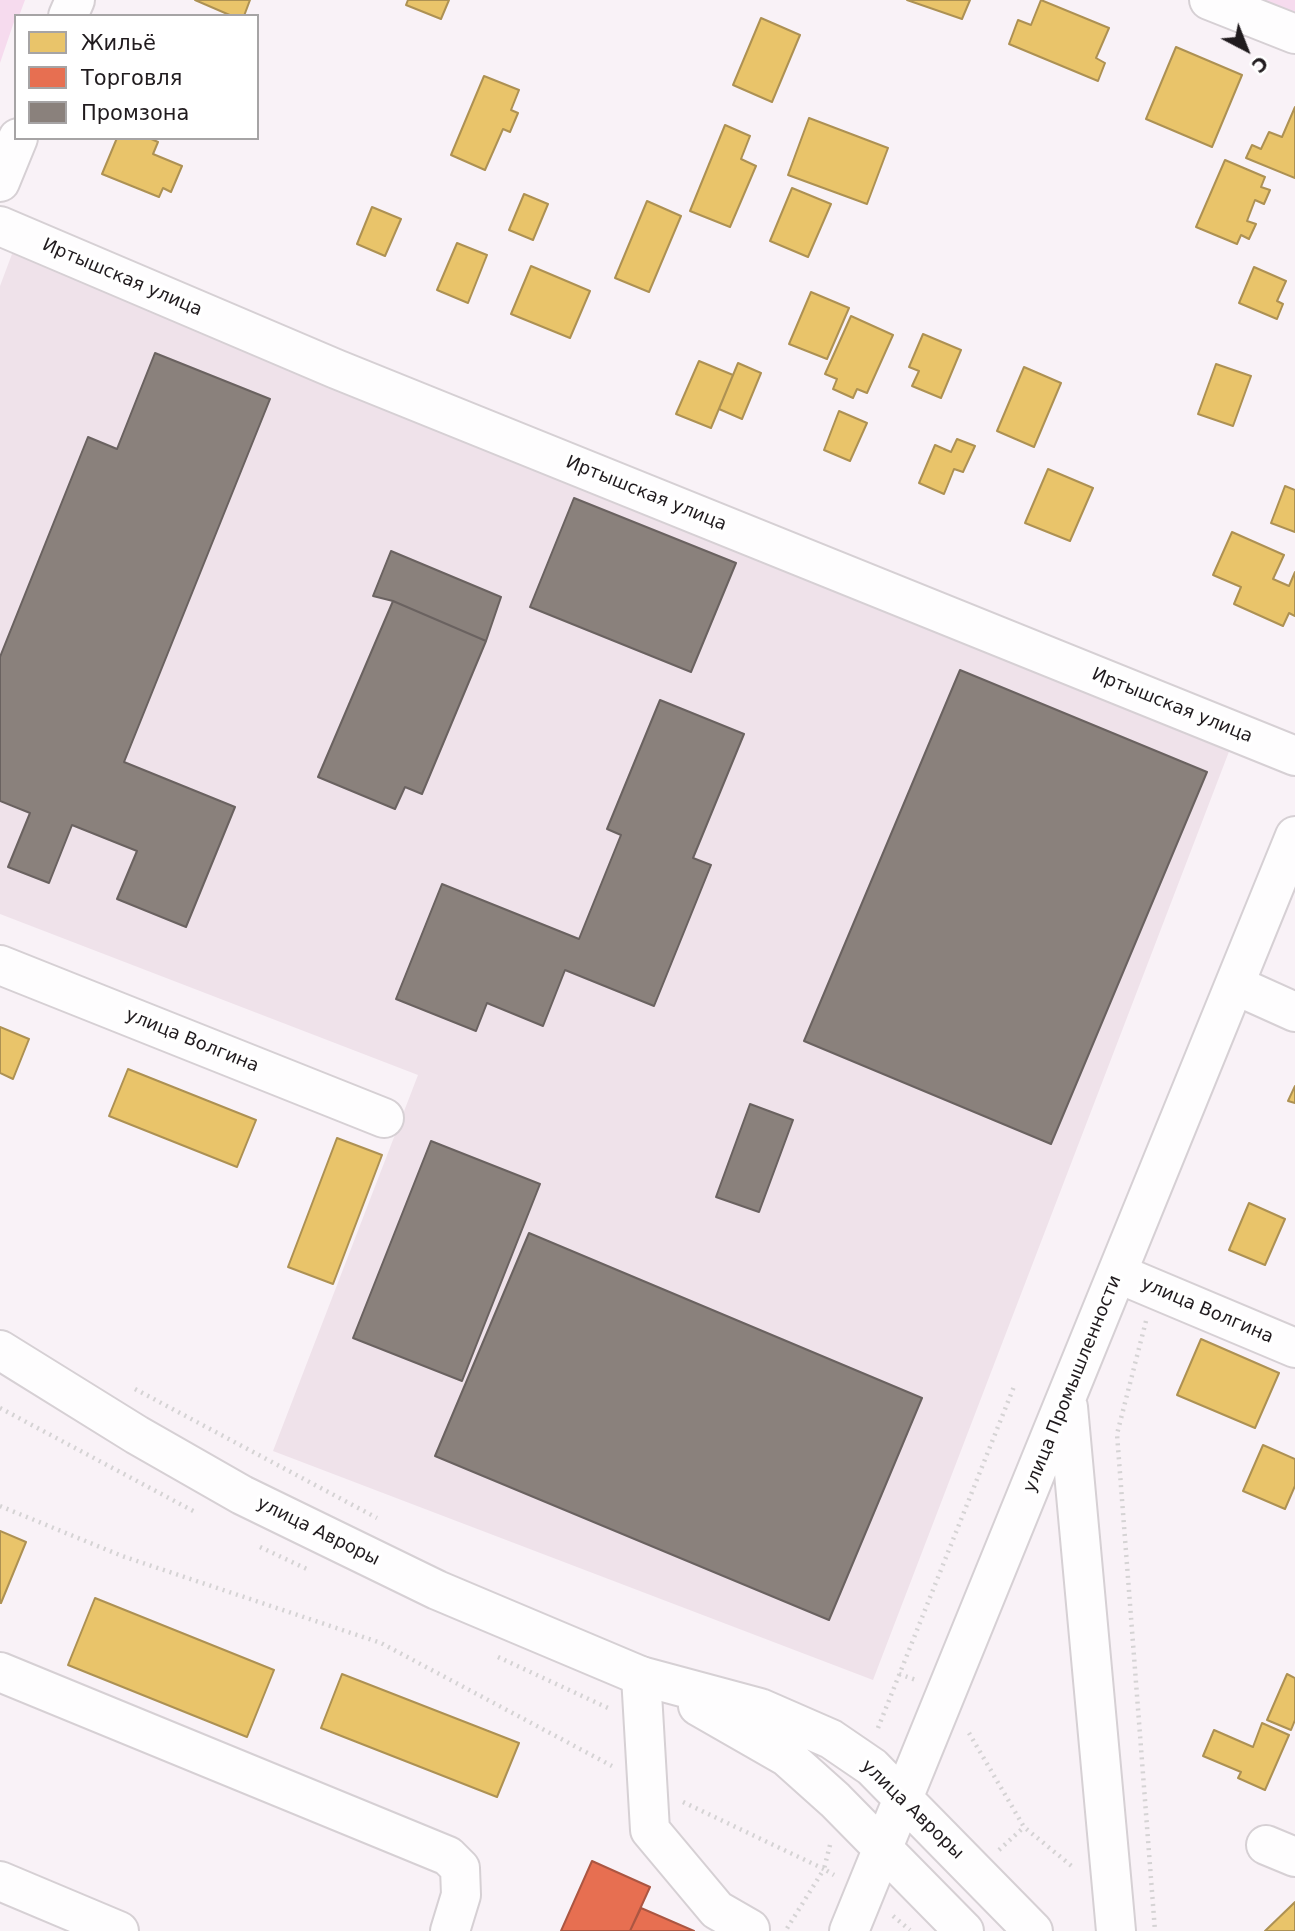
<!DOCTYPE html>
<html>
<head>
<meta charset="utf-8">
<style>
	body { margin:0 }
	#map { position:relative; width:1295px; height:1931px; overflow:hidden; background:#f9f2f7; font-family:"DejaVu Sans",sans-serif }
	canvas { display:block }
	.legend { position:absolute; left:14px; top:14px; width:245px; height:126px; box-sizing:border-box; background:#fff; border:2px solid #a6a4a5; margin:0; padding:9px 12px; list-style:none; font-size:21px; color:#201b1e }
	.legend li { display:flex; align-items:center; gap:14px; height:35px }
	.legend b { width:35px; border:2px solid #a6a4a5 }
	.north { position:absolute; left:1211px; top:14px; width:70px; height:70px; -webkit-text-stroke:5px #fff; paint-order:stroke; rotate:138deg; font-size:19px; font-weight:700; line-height:28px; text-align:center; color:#201b1e }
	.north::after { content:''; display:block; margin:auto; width:24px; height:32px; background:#201b1e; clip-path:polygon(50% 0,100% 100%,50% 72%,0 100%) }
</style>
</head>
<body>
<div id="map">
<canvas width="1295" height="1931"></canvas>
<ul class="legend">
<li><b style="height:19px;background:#e9c46a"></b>Жильё</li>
<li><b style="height:19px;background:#e76f51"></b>Торговля</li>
<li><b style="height:19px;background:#8a817c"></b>Промзона</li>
</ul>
<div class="north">С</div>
</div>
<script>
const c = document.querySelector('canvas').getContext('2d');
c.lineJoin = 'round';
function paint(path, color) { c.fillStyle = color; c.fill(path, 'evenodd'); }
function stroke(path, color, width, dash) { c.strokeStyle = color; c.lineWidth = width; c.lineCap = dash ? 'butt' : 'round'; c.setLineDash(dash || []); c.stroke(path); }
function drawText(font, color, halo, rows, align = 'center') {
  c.font = font + ' "DejaVu Sans",sans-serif'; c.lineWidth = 7; c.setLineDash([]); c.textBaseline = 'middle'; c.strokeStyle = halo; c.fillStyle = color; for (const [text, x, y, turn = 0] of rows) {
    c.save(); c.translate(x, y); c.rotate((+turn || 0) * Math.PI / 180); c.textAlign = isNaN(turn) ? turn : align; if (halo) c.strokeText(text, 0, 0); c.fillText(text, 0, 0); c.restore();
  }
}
const built = new Path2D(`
	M15,246L1243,715L873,1680L273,1451L418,1075L0,914V286Z`);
const green = new Path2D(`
	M0,0H25L19,16H16L0,63Z
	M1266,0H1295V25L1262,11Z`);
const homes = new Path2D(`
	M195,0H250L244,16H232Z
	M408,0H449L441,19L406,5Z
	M907,0H970L962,19Z
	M1041,0L1109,28L1096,58L1105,63L1098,81L1009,44L1018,20L1031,25Z
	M761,18L800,35L772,102L733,85Z
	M1176,47L1242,75L1212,147L1146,119Z
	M484,76L519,90L511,110L518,113L510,132L503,129L485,170L451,155Z
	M1295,107V178L1246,158L1252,145L1261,149L1269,132L1282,137Z
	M809,118L888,148L867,204L788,175Z
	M725,125L750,136L741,159L756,166L730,227L690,211Z
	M117,138H149L158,142L153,154L182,166L171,192L163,188L159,197L102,174Z
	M1225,160L1265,177L1261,187L1270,190L1264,204L1255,200L1247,221L1256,224L1249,239L1241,235L1237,244L1196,227Z
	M792,188L831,204L808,257L770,241Z
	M524,194L548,204L533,240L509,230Z
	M647,201L681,216L649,292L615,278Z
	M372,207L401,219L385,256L357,244Z
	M457,243L487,255L468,303L437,290Z
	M531,266L590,291L570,338L511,314Z
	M1254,267L1286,281L1277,301L1283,304L1277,319L1239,303Z
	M811,292L849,308L827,359L789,344Z
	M851,316L893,335L867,393L857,389L853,398L833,389L837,379L825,374Z
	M923,334L961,350L941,398L912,386L919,371L909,367Z
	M699,361L733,375L711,428L676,414Z
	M738,363L761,373L742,419L719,409Z
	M1216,364L1251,376L1233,426L1198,414Z
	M1024,367L1061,383L1034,447L997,431Z
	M839,411L867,423L850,461L824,450Z
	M957,439L975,446L963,472L954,469L944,494L919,483L935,445L951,452Z
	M1048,469L1093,488L1070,541L1025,523Z
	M1285,486L1295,490V532L1271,523Z
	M1232,532L1284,555L1273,579L1289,586L1295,572V616L1289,613L1283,626L1234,604L1241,587L1213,575Z
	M0,1027L29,1039L13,1079L0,1073Z
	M128,1069L256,1120L237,1167L109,1116Z
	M1295,1086V1103L1288,1101Z
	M337,1138L382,1155L333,1284L288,1267Z
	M1249,1203L1285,1219L1265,1265L1229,1250Z
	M1201,1339L1279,1373L1255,1428L1177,1395Z
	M1263,1445L1295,1459V1486L1285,1509L1243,1491Z
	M0,1531L26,1542L1,1603H0Z
	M95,1598L274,1670L247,1737L68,1665Z
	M342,1674L519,1743L497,1797L321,1728Z
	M1287,1674L1295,1678V1720L1291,1730L1267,1720Z
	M1262,1723L1289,1735L1265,1790L1238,1778L1241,1772L1203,1756L1214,1730L1253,1747Z
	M1295,1902V1931H1265Z`);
const shops = new Path2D(`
	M592,1861L650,1887L630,1931H561Z
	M641,1908L694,1931H630Z`);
const industry = new Path2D(`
	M155,353L270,399L124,762L235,807L186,927L117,899L137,851L72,825L49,883L8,867L30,813L0,801V657L88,437L117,449Z
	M574,498L736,563L691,672L530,607Z
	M391,551L501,597L486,641L393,601L373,596Z
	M393,601L486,641L422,794L405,787L395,809L318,777Z
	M960,670L1207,772L1051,1144L804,1041Z
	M660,700L744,734L693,858L711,865L654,1006L565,970L543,1026L487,1003L476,1031L396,999L442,884L579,939L621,835L607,829Z
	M750,1104L793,1120L759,1212L716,1197Z
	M431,1141L540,1184L462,1381L353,1338Z
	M529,1233L922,1398L829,1620L435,1456Z`);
const path = new Path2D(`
	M1146,1321L1117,1434L1155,1931
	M135,1389L377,1518
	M0,1408L197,1513
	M0,1506L122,1556L381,1643L612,1766
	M260,1547L309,1570
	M498,1657L608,1708
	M899,1674L916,1680
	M878,1728L1015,1384
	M969,1733L1024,1827L1074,1868
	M683,1802L824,1869L786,1930
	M830,1845L824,1869L834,1875
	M999,1850L1024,1827
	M893,1916L910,1930`);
const minor = new Path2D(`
	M1209,0L1295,34
	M68,16L75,0
	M0,182L18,138
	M0,226L336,369L1295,756
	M0,965L384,1118
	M1235,985L1295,1012
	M1119,1274L1295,1348
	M0,1672L448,1856L460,1868L461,1895L450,1931
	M641,1676L650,1830L717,1910L750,1929
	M1266,1845L1295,1857
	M0,1881L119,1931`);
const major = new Path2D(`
	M0,1350L137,1435L242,1495L437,1590L641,1676L760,1708L831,1739L872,1767L1033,1931
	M1068,1407L1116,1931
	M698,1706L787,1757L835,1800L964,1931
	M849,1931L1295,836`);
const streetNames = [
	["Иртышская улица",122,278,23],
	["Иртышская улица",646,494,22],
	["Иртышская улица",1172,706,22],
	["улица Волгина",192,1041,22],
	["улица Волгина",1207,1311,23],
	["улица Промышленности",1073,1384,-68],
	["улица Авроры",318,1532,26],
	["улица Авроры",912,1810,44]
];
paint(built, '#efe2ea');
paint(green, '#f6dbee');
paint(homes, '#e9c46a');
stroke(homes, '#ad9153', 2);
paint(shops, '#e76f51');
stroke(shops, '#ab5642', 2);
paint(industry, '#8a817c');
stroke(industry, '#6a6260', 2);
stroke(minor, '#d6d0d4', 42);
stroke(major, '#d6d0d4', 42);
stroke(path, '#d5d3d4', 4.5, [2, 5]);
stroke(minor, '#fefdfe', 38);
stroke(major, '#fefdfe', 38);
drawText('18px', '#201b1e', '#fff', streetNames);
</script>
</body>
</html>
